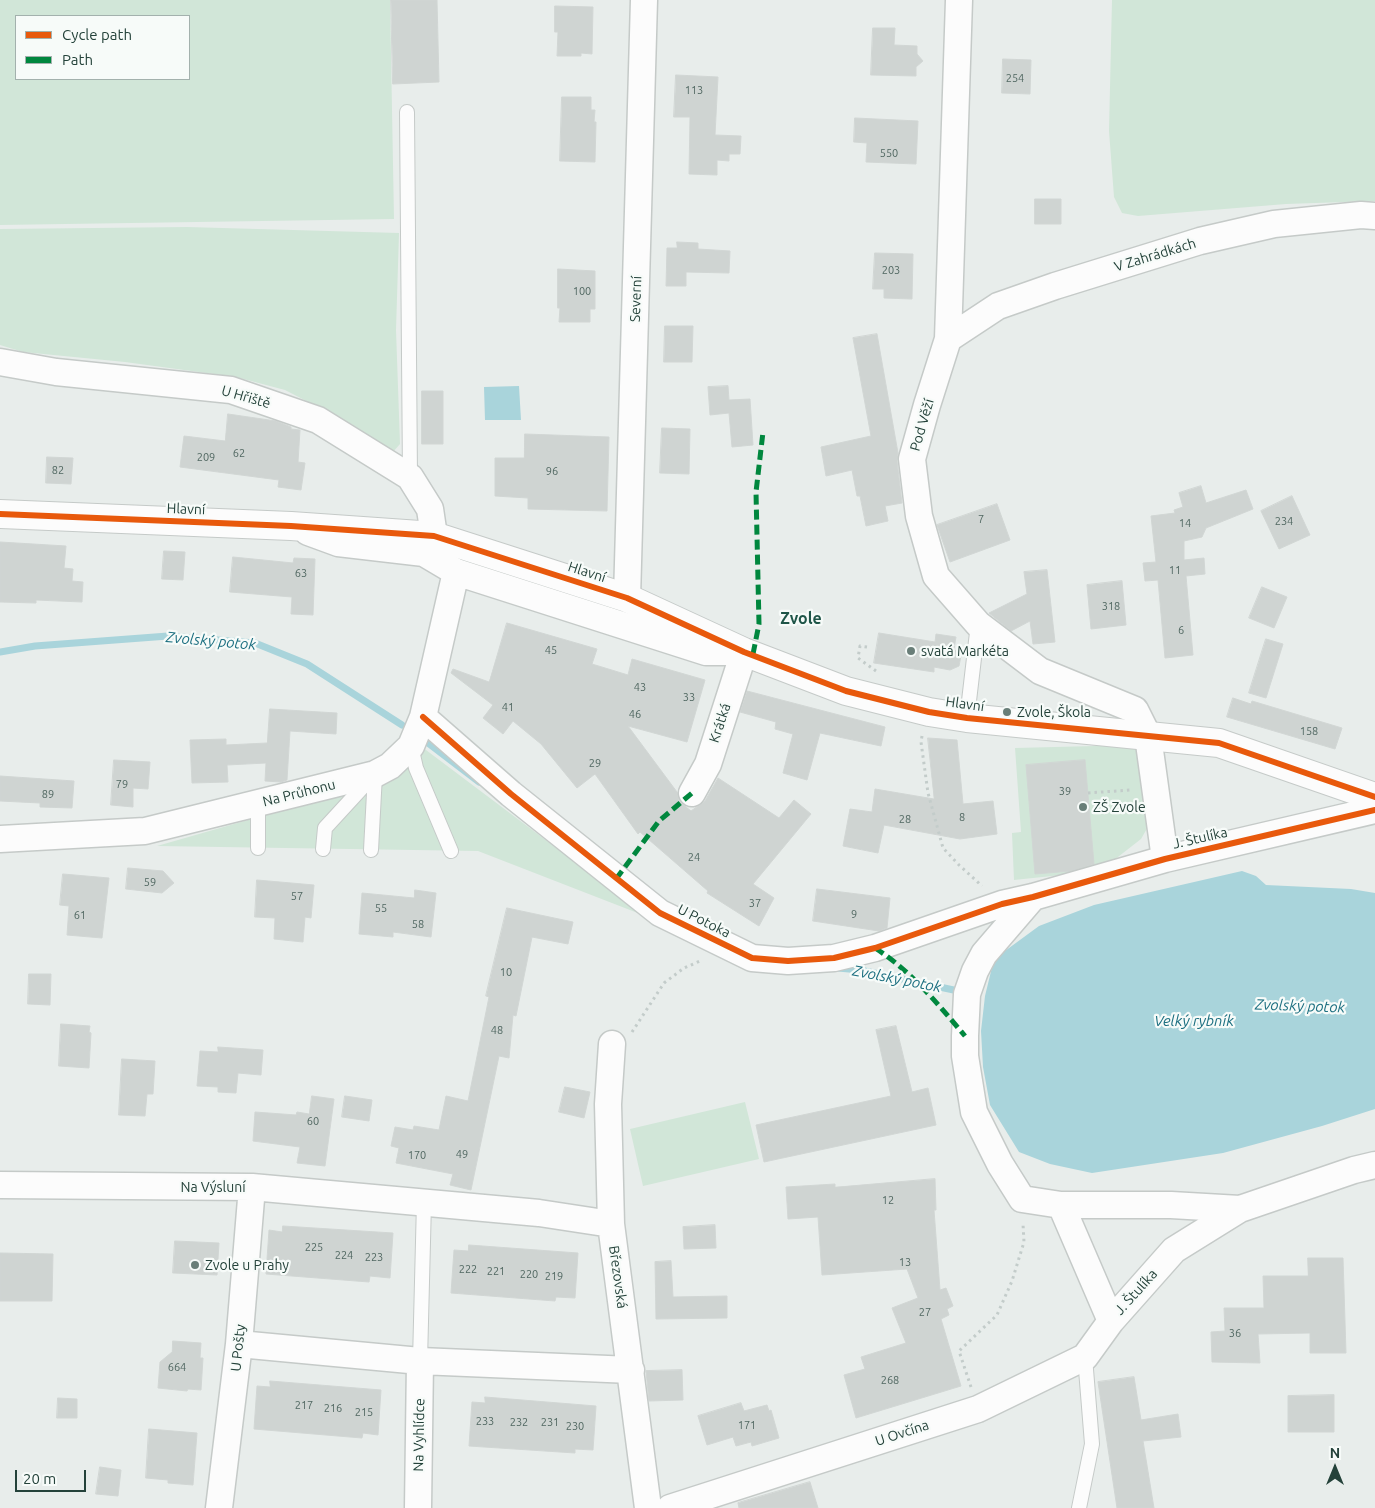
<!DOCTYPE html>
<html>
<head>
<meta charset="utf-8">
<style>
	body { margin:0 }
	#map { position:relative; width:1375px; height:1508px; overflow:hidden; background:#e8edeb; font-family:Ubuntu,sans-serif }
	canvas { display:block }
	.legend { position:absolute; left:15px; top:15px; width:175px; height:65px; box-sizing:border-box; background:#f7fbf9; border:1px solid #a3b1ad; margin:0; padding:6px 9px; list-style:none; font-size:15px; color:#24423a }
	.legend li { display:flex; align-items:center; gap:10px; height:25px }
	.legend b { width:25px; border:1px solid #a3b1ad }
	.north { position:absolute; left:1310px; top:1443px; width:50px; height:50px; -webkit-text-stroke:4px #f7fbf9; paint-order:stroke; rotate:0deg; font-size:14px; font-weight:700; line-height:20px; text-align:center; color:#24423a }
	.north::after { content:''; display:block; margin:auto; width:18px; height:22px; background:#24423a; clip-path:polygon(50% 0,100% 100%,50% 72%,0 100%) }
	.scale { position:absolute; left:15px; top:1470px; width:71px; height:22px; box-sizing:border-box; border:2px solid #24423a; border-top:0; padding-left:6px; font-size:15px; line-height:18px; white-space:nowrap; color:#24423a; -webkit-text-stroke:4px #f7fbf9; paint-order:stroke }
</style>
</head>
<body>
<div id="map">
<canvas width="1375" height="1508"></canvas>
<ul class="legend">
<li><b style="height:6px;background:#e8590c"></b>Cycle path</li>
<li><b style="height:6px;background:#00873e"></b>Path</li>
</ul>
<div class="north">N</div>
<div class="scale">20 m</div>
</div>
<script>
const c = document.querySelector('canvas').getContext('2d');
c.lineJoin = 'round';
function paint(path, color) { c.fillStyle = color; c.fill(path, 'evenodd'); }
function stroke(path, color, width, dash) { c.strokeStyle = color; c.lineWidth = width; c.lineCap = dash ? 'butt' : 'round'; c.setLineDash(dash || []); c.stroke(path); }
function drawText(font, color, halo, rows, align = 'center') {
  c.font = font + ' Ubuntu,sans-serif'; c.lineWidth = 4.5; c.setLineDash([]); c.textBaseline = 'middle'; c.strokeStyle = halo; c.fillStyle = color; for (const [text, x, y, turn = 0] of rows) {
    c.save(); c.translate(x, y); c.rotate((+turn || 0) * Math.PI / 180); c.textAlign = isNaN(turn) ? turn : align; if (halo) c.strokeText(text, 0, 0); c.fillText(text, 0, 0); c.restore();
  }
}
const green = new Path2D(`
	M0,0H390L394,219L0,225ZM16,16H189V79H16Z
	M1112,0H1375V201L1286,204L1138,216L1122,213L1114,197L1109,131Z
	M187,227L399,233L396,330L400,444L393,452L353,425L285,390L236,377L125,362L23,352L0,345V229Z
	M1134,745L1144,754L1149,825L1141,839L1100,871L1014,880L1012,833L1021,832L1015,748Z
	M422,747L648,917L478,851L157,846L381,782Z
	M745,1102L759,1159L643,1186L630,1129Z`);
const water = new Path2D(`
	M519,386L521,420H485L484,387Z
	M1242,871L1256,876L1266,885L1351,889L1375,893V1109L1322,1126L1223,1153L1092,1173L1050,1164L1019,1152L990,1105L983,1067L981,1031L985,996L994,959L1039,926L1094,905Z`);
const stream = new Path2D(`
	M0,652L35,646L168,636L255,643L307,664L402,725
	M428,743L479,782
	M838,968L860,970L963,992`);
const building = new Path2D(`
	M391,0H437L439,82L393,84Z
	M555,6L593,7L592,54L581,53V56H557L558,32H555Z
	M873,28H895L894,45L917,46V54L923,61L916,67V76L871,75Z
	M1003,59L1031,60L1030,94L1002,93Z
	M676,75L718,77L715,135L741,136L740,154H729V161L717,160V175L689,174L690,117H674Z
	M562,97H591V110H595L594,122H596L595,162L560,161Z
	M855,118L918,121L916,164L866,162L867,143L854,142Z
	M1035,199H1061V224H1035Z
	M677,242L698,243V249L730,251L729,273L686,272V286H666L667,248H677Z
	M875,253L913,254L912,299L884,298V289H873Z
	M558,269L595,271V309H590V322H559L560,308H558Z
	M665,326H693L692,362H664Z
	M877,334L898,453L897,461L902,503L885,506L888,521L866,526L860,496H857L852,470L826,476L821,447L871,436L853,338Z
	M728,386L729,400L750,399L753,445L732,447L729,413L710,415L708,387Z
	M422,391H443V444H422Z
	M228,414L276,421L291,427V429L300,430L298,462L305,463L301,490L278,487L279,480L180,467L184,436L225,441Z
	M662,428L690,429L689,474L660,473Z
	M525,434L609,437L607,511L528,509V498L495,496V458H524Z
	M47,457L73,458L71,484L46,483Z
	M1201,486L1206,503L1246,490L1253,509L1206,528L1202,537L1184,541V560L1204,558L1205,574L1186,576L1193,655L1165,658L1158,580L1145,581L1143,563L1156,562L1151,516L1175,513L1174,510L1183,507L1179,493Z
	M1292,496L1310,535L1279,549L1261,511Z
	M997,504L1010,540L950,562L937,525Z
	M0,542L66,546L64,568L73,569L72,581L83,582L82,602L36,600V603L0,602Z
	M164,551L185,552L183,580L162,579Z
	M233,557L293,563L294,558L315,559L313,615L291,614L292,597L230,592Z
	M1047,570L1055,642L1033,644L1030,621L1011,631L989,613L1027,594L1024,572Z
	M1122,581L1126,625L1091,629L1087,585Z
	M1262,587L1287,597L1274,628L1249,618Z
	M507,623L597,649L592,664L628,675L632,659L705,680L687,742L628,726L677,792L679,801L691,811L705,801L718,778L779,818L794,800L811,814L753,884L774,898L759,926L707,893L708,891L640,832L638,834L595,774L577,788L541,744L513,721L503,734L483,718L493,705L451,673L453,669L489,682Z
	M879,633L935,642L936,634L956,637L954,649L961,656L959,666L950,670L934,667V672L874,663Z
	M1266,639L1283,644L1266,698L1249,693Z
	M747,691L885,727L881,746L820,733L807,780L783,773L793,734L775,729L776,722L740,712Z
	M1233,698L1251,704L1252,701L1342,728L1335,749L1227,717Z
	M270,709L337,713L336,734L290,731L287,780L281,782L265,781L266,763L227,765L228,782L192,783L190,740L226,739V745L267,743Z
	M928,738L957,740L963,804L993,801L997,834L960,839L884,825L878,853L843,846L850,809L872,812L875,789L934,799Z
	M114,760L150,762L148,789L133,788V807L111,805Z
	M1085,760L1094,864L1071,871L1035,874L1026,765Z
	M0,776L74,781L72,808L40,807V803L0,801Z
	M128,868L163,871L174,883L162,893L126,889Z
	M63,874L109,878L102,938L67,935L69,906L60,905Z
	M257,880L314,885L311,918L305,917L303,942L274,939L275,918L255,917Z
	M817,889L890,898L887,928L879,931L813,921Z
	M415,890L436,893L431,937L393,932V937L359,934L362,893L414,898Z
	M507,908L573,922L568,944L532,937L516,1016L513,1015L509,1058L499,1056L471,1190L450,1185L453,1174L396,1163L399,1148L391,1146L395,1127L413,1130L414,1126L439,1130L446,1096L468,1101L489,997L486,996Z
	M29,974H51L50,1005L28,1004Z
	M61,1024L90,1026L89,1032L91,1033L89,1068L59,1066Z
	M896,1026L912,1092L928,1088L936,1125L764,1162L756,1125L891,1096L876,1030Z
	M218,1047L263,1050L261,1075L238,1073L236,1093L218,1092V1087L197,1086L200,1051L218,1052Z
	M122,1059L155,1061L153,1094H147L145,1116L119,1115Z
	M565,1087L590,1092L584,1118L559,1112Z
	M312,1096L334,1099L325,1166L297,1163L300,1147L253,1141L255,1112L296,1115L297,1112L309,1114Z
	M345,1096L372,1100L369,1121L342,1117Z
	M935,1179L936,1210H934L940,1290L946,1288L953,1306L947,1309L949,1315L941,1319L961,1386L856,1418L844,1375L865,1369L861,1357L906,1343L892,1308L918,1298L907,1269L822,1275L818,1217L788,1219L786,1187L835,1184V1187Z
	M715,1225L716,1248L684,1249L683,1227Z
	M283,1226L393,1233L390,1278L370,1276L369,1282L266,1274L269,1230L282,1232Z
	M175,1241L219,1243L217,1275L173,1273Z
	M469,1245L578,1253L575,1298L556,1297L555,1301L451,1293L454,1250L468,1251Z
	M0,1253L53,1254L52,1301H0Z
	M1308,1258H1343L1346,1353H1310V1333L1258,1334L1260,1363L1212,1362L1211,1332L1225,1331L1224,1308H1264L1263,1276H1308Z
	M671,1261L673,1297L727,1296V1318L656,1319L655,1262Z
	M173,1341L201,1343L200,1358H203L201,1390L188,1389L187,1391L158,1388L160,1362L172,1352Z
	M682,1370L683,1400L649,1401L646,1371Z
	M1134,1377L1141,1420L1178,1414L1181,1437L1143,1441L1154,1508H1117L1098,1382Z
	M270,1381L381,1390L378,1435L363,1433L362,1438L254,1429L257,1386L270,1387Z
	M1334,1395V1432H1288V1396Z
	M485,1397L596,1406L593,1450L575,1449V1453L469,1446L472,1402L485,1403Z
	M58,1398L77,1399V1418H57Z
	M741,1403L744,1411L767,1405L769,1411L771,1410L779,1438L752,1446L751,1442L736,1446L733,1437L707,1445L698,1416Z
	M149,1429L197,1433L193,1485L168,1483V1480L146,1478Z
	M100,1467L121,1470L118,1496L96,1494Z
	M810,1482L818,1508H739L738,1503Z`);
const path = new Path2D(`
	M867,647L860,646L858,658L876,671
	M922,736L921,742L928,793L943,848L959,865L982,886
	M1088,793L1130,790
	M632,1032L664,983L684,968L700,961
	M971,1387L959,1351L997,1315L1012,1281L1024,1242L1023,1224`);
const service = new Path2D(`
	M407,112L410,477
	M967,718L978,624
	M411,746L416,768L451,851
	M258,848V803
	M323,849L325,828L371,778
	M371,850L375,774
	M420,1361L424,1202
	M1079,1508L1092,1444L1085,1357`);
const minor = new Path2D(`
	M959,0L948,339L927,405L912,459L919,516L936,576L978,624L1040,671L1135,710L1148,736L1165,859
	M948,339L998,306L1055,286L1200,241L1274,224L1361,215L1375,216
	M0,362L56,372L231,390L318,420L410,477L430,509L434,536
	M308,532L338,543L424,553L456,572L706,652H744L708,764L692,793
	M627,598L644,0
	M423,717L511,794L660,913L752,958L788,961L834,958L875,948L1002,904L1033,897L1165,859L1375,810
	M0,839L145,831L375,774L390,766L411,746L423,717L456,572
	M1033,897L984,954L975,971L967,994L965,1036V1056L974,1112L1000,1164L1022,1199L1061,1205H1171L1240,1209
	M612,1044L608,1104L611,1224L648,1508
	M0,1185L252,1187L539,1213L611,1224
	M1061,1205L1111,1321
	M239,1344L420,1361L631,1370
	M219,1508L239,1344L252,1187
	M418,1508L420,1361
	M670,1508L978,1409L1085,1357L1111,1321L1174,1250L1240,1209L1354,1170L1375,1165`);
const tertiary = new Path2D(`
	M0,514L291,526L434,536L627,598L744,652L846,691L929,712L967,718L1219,743L1375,797`);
const quiet = new Path2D(`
	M753,654L759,624L756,492L763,432
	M616,879L659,821L692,793
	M875,948C911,971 938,1004 965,1036`);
const cycleway = new Path2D(`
	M0,514L291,526L434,536L627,598L744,652L846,691L929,712L967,718L1219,743L1375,797
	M423,717L511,794L660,913L752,958L788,961L834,958L875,948L1002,904L1033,897L1165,859L1375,810`);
const markers = [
	[911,651,5,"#697e78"],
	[1007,712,5,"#697e78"],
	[1083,807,5,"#697e78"],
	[195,1265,5,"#697e78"]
];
const numberNames = [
	["254",1015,78],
	["113",694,90],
	["550",889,153],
	["203",891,270],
	["100",582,291],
	["62",239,453],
	["209",206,457],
	["82",58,470],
	["96",552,471],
	["7",981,519],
	["234",1284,521],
	["14",1185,523],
	["11",1175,570],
	["63",301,573],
	["318",1111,606],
	["6",1181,630],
	["45",551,650],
	["43",640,687],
	["33",689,697],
	["41",508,707],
	["46",635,714],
	["158",1309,731],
	["29",595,763],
	["79",122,784],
	["39",1065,791],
	["89",48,794],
	["8",962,817],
	["28",905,819],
	["24",694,857],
	["59",150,882],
	["57",297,896],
	["37",755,903],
	["55",381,908],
	["9",854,914],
	["61",80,915],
	["58",418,924],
	["10",506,972],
	["48",497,1030],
	["60",313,1121],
	["49",462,1154],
	["170",417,1155],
	["12",888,1200],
	["225",314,1247],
	["224",344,1255],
	["223",374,1257],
	["13",905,1262],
	["222",468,1269],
	["221",496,1271],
	["220",529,1274],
	["219",554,1276],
	["27",925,1312],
	["36",1235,1333],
	["664",177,1367],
	["268",890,1380],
	["217",304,1405],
	["216",333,1408],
	["215",364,1412],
	["233",485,1421],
	["232",519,1422],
	["231",550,1422],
	["171",747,1425],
	["230",575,1426]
];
const streetNames = [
	["V Zahrádkách",1155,255,-17],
	["Severní",636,299,-88],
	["U Hřiště",246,397,16],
	["Pod Věží",922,425,-74],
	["Hlavní",186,509,2],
	["Hlavní",587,572,18],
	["Hlavní",965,704,8],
	["Krátká",720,723,-72],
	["Na Průhonu",299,793,-14],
	["J. Štulíka",1200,838,-13],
	["U Potoka",704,921,27],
	["Na Výsluní",213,1187],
	["Březovská",618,1277,82],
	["J. Štulíka",1136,1292,-48],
	["U Pošty",238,1348,-84],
	["U Ovčína",902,1433,-18],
	["Na Vyhlídce",419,1435,-89]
];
const poiNames = [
	["svatá Markéta",921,651],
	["Zvole, Škola",1017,712],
	["ZŠ Zvole",1093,807],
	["Zvole u Prahy",205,1265]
];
const waterNames = [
	["Zvolský potok",211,641,5],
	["Zvolský potok",897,979,11],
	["Zvolský potok",1300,1006,2],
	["Velký rybník",1194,1021]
];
const quarterNames = [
	["Zvole",801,619]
];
paint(green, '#d1e6d8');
paint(water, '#a9d4db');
stroke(stream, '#a9d4db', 7);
paint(building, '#cfd4d2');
stroke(building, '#d1d6d4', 1);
stroke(service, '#c5cac8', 16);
stroke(minor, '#c5cac8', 29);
stroke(tertiary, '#c5cac8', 30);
stroke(path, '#c3ccca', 3, [2.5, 4]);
stroke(service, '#fcfcfc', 14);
stroke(minor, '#fcfcfc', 26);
stroke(tertiary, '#fcfcfc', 28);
stroke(quiet, '#00873e', 5, [10, 5]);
stroke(cycleway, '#e8590c', 6);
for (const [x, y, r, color] of markers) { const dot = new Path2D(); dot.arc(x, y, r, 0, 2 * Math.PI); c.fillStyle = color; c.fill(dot); stroke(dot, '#f7fbf9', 2); }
drawText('11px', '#506761', null, numberNames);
drawText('14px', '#24423a', '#f7fbf9', streetNames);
drawText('14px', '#24423a', '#f7fbf9', poiNames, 'left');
drawText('italic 15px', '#1c6f80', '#f7fbf9', waterNames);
drawText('bold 16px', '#1f5548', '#f7fbf9', quarterNames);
</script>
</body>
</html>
